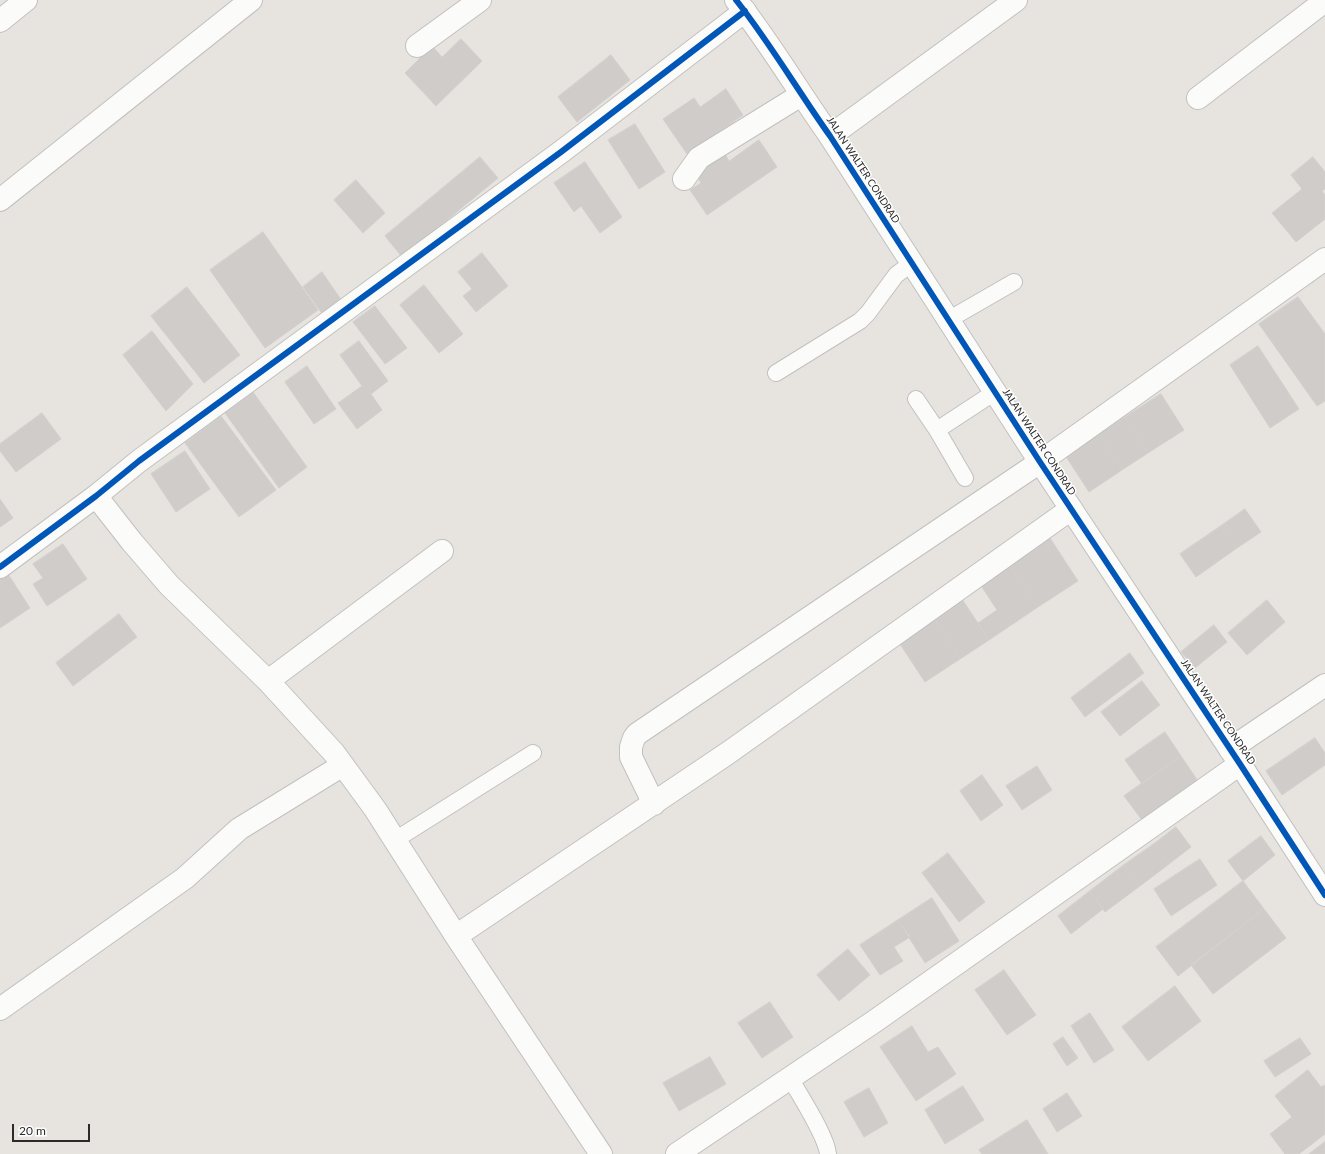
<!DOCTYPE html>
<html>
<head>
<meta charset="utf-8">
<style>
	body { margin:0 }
	#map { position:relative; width:1325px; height:1154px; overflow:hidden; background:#e7e4e0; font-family:Lato,sans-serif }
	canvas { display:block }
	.scale { position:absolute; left:12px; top:1124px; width:78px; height:18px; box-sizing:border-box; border:2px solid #2a2a2a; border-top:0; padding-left:5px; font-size:12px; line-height:14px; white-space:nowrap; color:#2a2a2a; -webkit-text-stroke:3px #fff; paint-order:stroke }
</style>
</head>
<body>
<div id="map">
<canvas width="1325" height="1154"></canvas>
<div class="scale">20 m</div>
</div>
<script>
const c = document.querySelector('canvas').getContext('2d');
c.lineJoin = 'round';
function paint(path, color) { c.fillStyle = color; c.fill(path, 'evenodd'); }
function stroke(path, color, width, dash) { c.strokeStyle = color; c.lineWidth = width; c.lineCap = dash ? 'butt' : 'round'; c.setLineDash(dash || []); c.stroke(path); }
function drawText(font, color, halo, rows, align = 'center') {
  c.font = font + ' Lato,sans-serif'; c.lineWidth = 3; c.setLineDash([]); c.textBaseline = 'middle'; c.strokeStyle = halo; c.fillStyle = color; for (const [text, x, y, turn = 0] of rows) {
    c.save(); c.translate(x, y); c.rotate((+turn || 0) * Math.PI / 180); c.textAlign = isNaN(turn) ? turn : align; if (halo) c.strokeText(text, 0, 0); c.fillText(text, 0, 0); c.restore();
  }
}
const building = new Path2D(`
	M461,39L482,61L436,106L405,73L432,46L442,57Z
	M611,55L630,80L577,122L558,97Z
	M726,89L743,115L687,154L663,119L694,98L700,107Z
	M635,124L665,172L639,189L608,140Z
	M759,140L777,167L707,215L690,190L701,183L696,174L725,154L729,161Z
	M480,157L498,178L402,257L385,236Z
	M1313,157L1325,172V189L1322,191L1325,195V219L1296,242L1272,213L1302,189L1291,175Z
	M585,162L622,217L600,233L581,206L574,212L554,183Z
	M356,180L385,213L363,233L334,200Z
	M263,232L318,310L265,348L210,270Z
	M482,253L508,286L476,312L463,296L472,289L458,272Z
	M322,272L342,301L323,315L303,287Z
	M424,285L463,334L439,353L400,305Z
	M187,287L240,355L204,383L151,316Z
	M1298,297L1325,334V401L1317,406L1259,324Z
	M375,306L407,348L385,364L353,322Z
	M152,331L193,384L166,411L123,355Z
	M359,341L388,381L371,394L382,410L357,429L338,403L362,386L340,355Z
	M1258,346L1299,409L1270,428L1230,365Z
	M307,366L336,409L314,424L285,382Z
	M253,392L307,467L279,488L225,413Z
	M1161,394L1184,430L1148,453L1125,417Z
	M42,413L61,439L16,472L0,451V444Z
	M221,416L276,490L239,517L185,443Z
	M1125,417L1148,453L1122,470L1099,434Z
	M1099,434L1122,470L1089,492L1065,455Z
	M185,451L210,489L176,512L151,474Z
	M0,499L13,518L0,527Z
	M1245,509L1261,532L1237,548L1221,526Z
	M1221,526L1237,548L1196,577L1180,554Z
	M1048,535L1078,581L1038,607L1008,562Z
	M63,544L87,579L47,606L33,584L43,578L33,564Z
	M1008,562L1038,607L989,640L978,623L997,610L978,581Z
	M8,574L30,608L0,628V579Z
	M960,596L989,640L960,659L932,615Z
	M1267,600L1285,622L1247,655L1228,633Z
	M119,614L137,637L73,686L56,663Z
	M932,615L960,659L925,682L896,638Z
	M1214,625L1227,642L1195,668L1181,652Z
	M1130,653L1144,673L1085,717L1071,698Z
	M1142,681L1160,705L1120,736L1101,712Z
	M1165,732L1181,756L1142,784L1125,760Z
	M1315,738L1325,753V765L1282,795L1266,771Z
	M1181,756L1198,781L1142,820L1124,796Z
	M1037,766L1052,790L1022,810L1006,786Z
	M982,775L1003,805L981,821L960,791Z
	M1176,827L1191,847L1169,864L1154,844Z
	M1261,836L1275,855L1243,881L1228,861Z
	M1154,844L1169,864L1140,886L1124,865Z
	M948,853L985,902L959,922L922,873Z
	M1200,859L1217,885L1171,916L1154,889Z
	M1124,865L1140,886L1105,912L1090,891Z
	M1243,881L1264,909L1178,976L1156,947Z
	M1090,891L1103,909L1071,934L1058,916Z
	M932,898L959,941L925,963L898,920Z
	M1264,909L1286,938L1213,994L1191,965Z
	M898,920L910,937L894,947L903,961L880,975L860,945Z
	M848,949L870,975L839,1001L817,975Z
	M1004,970L1036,1015L1007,1035L975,990Z
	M1175,986L1201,1021L1148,1061L1122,1027Z
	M770,1002L793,1037L762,1058L738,1023Z
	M1090,1013L1114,1050L1094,1063L1071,1026Z
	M912,1026L928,1052L938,1047L956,1074L916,1101L880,1047Z
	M1063,1037L1078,1058L1067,1066L1053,1044Z
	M1300,1038L1311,1054L1275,1077L1264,1061Z
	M710,1057L726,1084L679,1111L663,1083Z
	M1308,1070L1321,1087L1325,1085V1134L1299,1154H1285L1270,1134L1292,1117L1275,1096Z
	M963,1086L984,1120L945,1144L925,1110Z
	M869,1088L888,1123L864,1137L844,1102Z
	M1067,1093L1082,1116L1057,1132L1043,1109Z
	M1027,1120L1048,1154H982L979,1150Z
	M1325,1142V1154H1309Z`);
const lane = new Path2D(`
	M948,320L1014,282
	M776,373L860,321L868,313L896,275L912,263
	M916,399L937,430L965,478
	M937,430L995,392
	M395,840L533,753
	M790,1078C800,1096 826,1135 828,1154`);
const street = new Path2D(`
	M0,21L26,0
	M417,46L480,0
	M1198,98L1325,1
	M830,136L1016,0
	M684,179L699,158L801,95
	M0,200L251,0
	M96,496L132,542L169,585L268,681L334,753L375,809L456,936L601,1154
	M0,567L96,496L139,461L561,152L745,11
	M268,681L442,551
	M1230,749L1325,685
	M654,804L631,757V747L634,738L637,734L1040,462L1325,259
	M456,936L728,753L1071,509
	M0,1009L185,878L239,829L343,765
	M677,1154L875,1021L1240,764`);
const secondary = new Path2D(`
	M736,0C770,43 798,91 830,136L1040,462L1240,764L1325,895`);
const cycleway = new Path2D(`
	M736,0C770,43 798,91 830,136L1040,462L1240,764L1325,895
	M0,567L96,496L139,461L561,152L745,11`);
const streetNames = [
	["JALAN WALTER CONDRAD",863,170,57],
	["JALAN WALTER CONDRAD",1039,442,57],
	["JALAN WALTER CONDRAD",1218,712,56]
];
paint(building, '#cfccc9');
stroke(building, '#d2d0cc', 1);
stroke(lane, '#c2c0c0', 18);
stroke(street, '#c2c0c0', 24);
stroke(secondary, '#c2c0c0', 24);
stroke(lane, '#fbfbfa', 16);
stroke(street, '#fbfbfa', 22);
stroke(secondary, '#fbfbfa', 22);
stroke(cycleway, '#0057b8', 6);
drawText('10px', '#2a2a2a', '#fff', streetNames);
</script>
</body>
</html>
